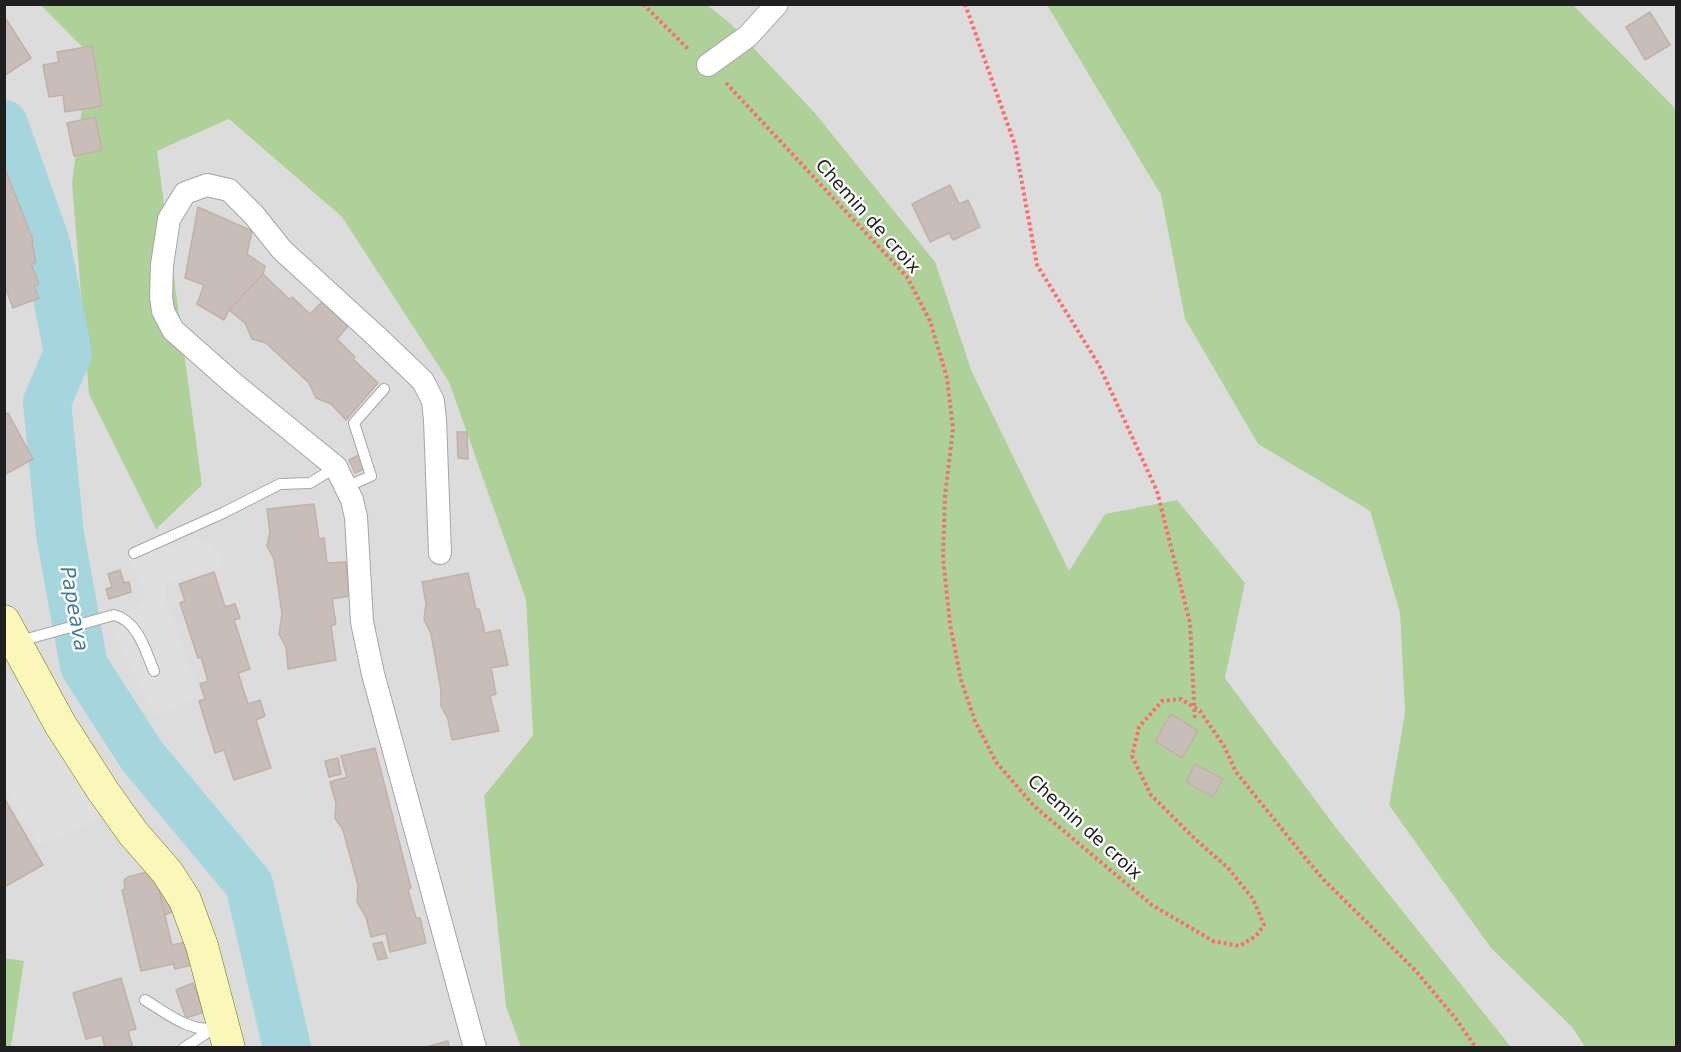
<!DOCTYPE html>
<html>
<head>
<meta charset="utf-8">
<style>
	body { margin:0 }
	#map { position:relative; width:1681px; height:1052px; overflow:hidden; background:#f0ebe5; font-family:"DejaVu Sans",sans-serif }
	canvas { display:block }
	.frame { position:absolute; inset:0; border:6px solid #1f1f1f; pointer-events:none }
</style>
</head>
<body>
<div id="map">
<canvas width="1681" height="1052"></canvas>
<div class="frame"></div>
</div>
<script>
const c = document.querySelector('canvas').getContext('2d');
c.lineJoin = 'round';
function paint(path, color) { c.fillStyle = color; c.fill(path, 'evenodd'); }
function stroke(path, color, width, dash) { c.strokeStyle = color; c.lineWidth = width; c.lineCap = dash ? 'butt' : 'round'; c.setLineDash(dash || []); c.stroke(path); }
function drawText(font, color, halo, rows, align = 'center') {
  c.font = font + ' "DejaVu Sans",sans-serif'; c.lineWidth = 4.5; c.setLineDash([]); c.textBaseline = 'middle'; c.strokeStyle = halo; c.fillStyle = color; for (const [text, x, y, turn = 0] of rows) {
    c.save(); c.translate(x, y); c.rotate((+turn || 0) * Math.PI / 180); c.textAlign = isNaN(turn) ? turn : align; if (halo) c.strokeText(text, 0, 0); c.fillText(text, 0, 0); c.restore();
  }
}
const residential = new Path2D(`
	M41,4L89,54L155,528L202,485L157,151L229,119L342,217L449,382L526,600L533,735L484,797L506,1007L521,1047H11L24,961L5,958L4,5Z
	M707,5H1047L1161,195L1185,319L1258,444L1370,511L1400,613L1405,713L1389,805L1572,1027L1585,1047H1511L1334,825L1225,678L1245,583L1105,514L1069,572L972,372L934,262L815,113L730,23Z
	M1573,5H1676V109Z`);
const forest = new Path2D(`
	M41,5H707L730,23L815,113L935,262L972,372L1069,571L1105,514L1177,500L1245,583L1225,678L1334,825L1511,1047H521L506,1007L484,796L533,735L526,600L449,382L342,217L229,119L157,151L202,485L156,529L89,394L72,183L89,54Z
	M1047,5H1573L1676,109V1047H1585L1572,1027L1491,948L1389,805L1405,713L1400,613L1370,511L1258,444L1185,319L1161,195Z
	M5,958L24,961L11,1047H5Z`);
const parking = new Path2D(`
	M193,539L210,541L222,558V566L167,583L165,600L201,696L155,716L107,619L136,607L147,593L128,558Z
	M13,675L104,817L39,845L5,789V676Z`);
const river = new Path2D(`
	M4,124L46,243L68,353L47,402L60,534L84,666L142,756L249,884L287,1048`);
const building = new Path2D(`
	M1650,12L1670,45L1645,60L1626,27Z
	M4,16L31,58L5,75L4,74Z
	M92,46L102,106L65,112L63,95L49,97L43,65L59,62L57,52Z
	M95,117L102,150L74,156L67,123Z
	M5,169L33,240L32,244L36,262L31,264L39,284L34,286L39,298L13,308L4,284Z
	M950,185L959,204L968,200L980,227L953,240L949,233L930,242L912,204Z
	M198,207L252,231L247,254L265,266L263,274L229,310L224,320L197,304L204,285L185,278Z
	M263,274L289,299L292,297L310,314L322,302L348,326L337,339L355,357L353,359L378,383L346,420L331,404L316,398L309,383L266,343L252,339L245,323L229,310Z
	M8,413L33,459L4,475V415Z
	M457,432H467L468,459L458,458Z
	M359,455L366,468L355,473L349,460Z
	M314,504L319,539L324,538L327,563L346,562L349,596L332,599L336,624L331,626L336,660L288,669L286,647L279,634L282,614L274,559L267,546L270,532L267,509Z
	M120,570L124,583L129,582L131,592L109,599L106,589L112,587L108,574Z
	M214,572L225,607L235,604L240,618L234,620L250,669L238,673L248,704L260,700L265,716L256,720L271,768L234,780L224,750L215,753L199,701L205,699L200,684L208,681L201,657L198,658L180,603L185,601L179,584Z
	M468,573L476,609H479L485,633L500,630L508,665L491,668L496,694L490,696L499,731L452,740L448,719L441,706V690L431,634L424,619L426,603L422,582Z
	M1171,714L1198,731L1182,758L1155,741Z
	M375,748L411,888L408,890L416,918H420L426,943L390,952L386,933L371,937L366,917L357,902L358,885L343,830L335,818L336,803L330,782L347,777L341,756Z
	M338,758L341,774L329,777L325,761Z
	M1195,764L1223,779L1213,797L1186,782Z
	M4,798L43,865L4,887Z
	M154,870L172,945L190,941L196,964L175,969L173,964L141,971L122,890H125L124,880L128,877Z
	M168,887L177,909L165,915L159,891Z
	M382,942L387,958L378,960L373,944Z
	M121,978L136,1029L128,1031L133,1048H105L102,1035L86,1039L73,993Z
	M193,983L204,1012L186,1018L176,990Z
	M448,1041L449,1048H422Z`);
const path = new Path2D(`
	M643,4L689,50
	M965,4L1015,145L1037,265L1099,365L1157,491L1190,623L1195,721
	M726,83L907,277L930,321L947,378L953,429L945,496L943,558L950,624L961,680L975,721L996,762L1034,806L1152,905L1213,941L1239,946L1256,936L1264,925L1253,899L1228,868L1195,839L1151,795L1132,756L1139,727L1162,701L1181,699L1200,711L1224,746L1236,772L1306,859L1324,880L1415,970L1456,1019L1476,1048`);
const lane = new Path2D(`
	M346,487L371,476L354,423L384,389
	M134,553L223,513L280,484L310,483L336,467
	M20,641L114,615C138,621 145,650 154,671
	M145,1000C168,1014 192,1035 220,1027
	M184,1048L211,1030`);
const street = new Path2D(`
	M708,65L748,36L777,4
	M440,553L435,420L433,401L423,381L376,336L282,250L254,215L229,190L207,185L185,193L169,219L162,265L161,297L163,311L173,330L234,384L336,467L352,500L356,517L362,622L373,674L475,1048`);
const secondary = new Path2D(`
	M4,621L60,724L103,791L133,833L167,872L185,900L202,946L229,1048`);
const streetNames = [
	["Chemin de croix",867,217,48],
	["Chemin de croix",1084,828,42]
];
const waterNames = [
	["Papeava",73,609,80]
];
paint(residential, '#dddcdc');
paint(forest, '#aed099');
paint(parking, '#dfdfdf');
stroke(river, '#a5d6de', 48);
paint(building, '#c8bdb8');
stroke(building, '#c2b0a7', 1.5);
stroke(lane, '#a6a6a6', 12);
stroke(street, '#a6a6a6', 24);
stroke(secondary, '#767804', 33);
stroke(path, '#fb6d6b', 4, [3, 3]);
stroke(lane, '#fff', 10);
stroke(street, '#fff', 22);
stroke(secondary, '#faf7b9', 32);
drawText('18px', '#1f1f1f', '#fff', streetNames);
drawText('italic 20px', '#447aa0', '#fff', waterNames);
</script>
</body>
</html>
